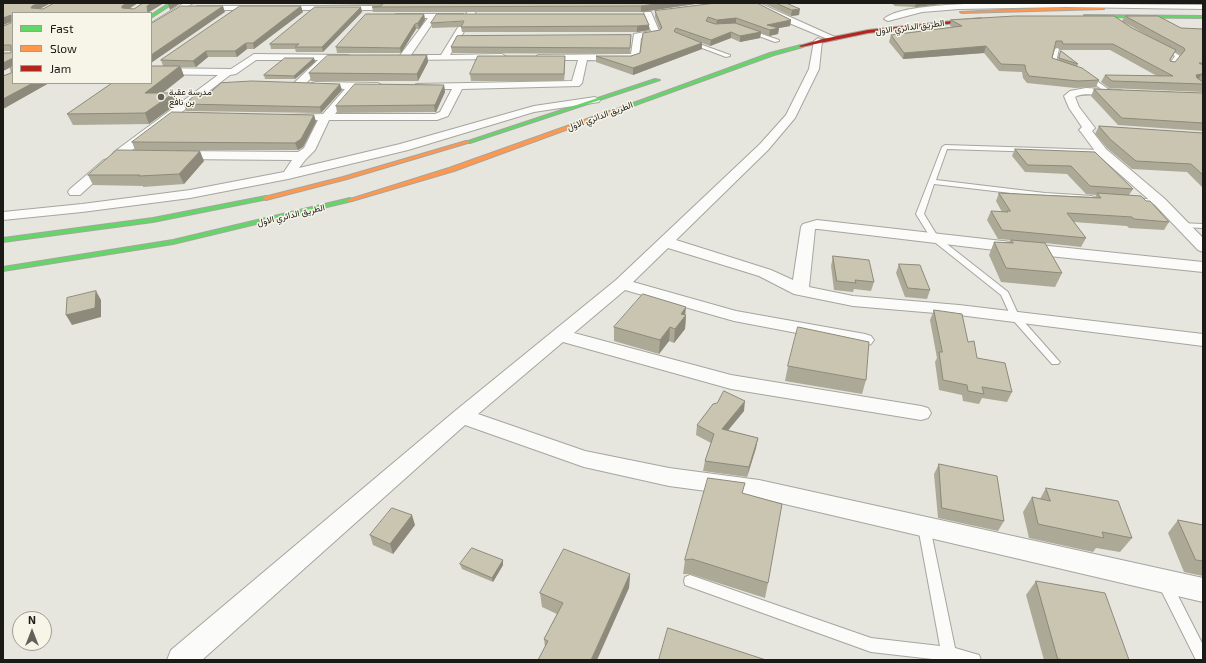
<!DOCTYPE html>
<html>
<head>
<meta charset="utf-8">
<style>
	body { margin:0 }
	#map { position:relative; width:1206px; height:663px; overflow:hidden; background:#e6e5de; font-family:"Exo 2",sans-serif }
	canvas { display:block }
	.frame { position:absolute; inset:0; border:4px solid #1b1a16; pointer-events:none }
	.legend { position:absolute; left:12px; top:12px; width:140px; height:72px; box-sizing:border-box; background:#f7f4e8; border:1px solid #9f9d94; margin:0; padding:5px 7px; list-style:none; font-size:12px; color:#1b1a16 }
	.legend li { display:flex; align-items:center; gap:8px; height:20px }
	.legend b { width:20px; border:1px solid #9f9d94 }
	.north { position:absolute; left:12px; top:611px; width:40px; height:40px; box-sizing:border-box; background:#f7f4e8; border:1px solid #9f9d94; border-radius:50%; rotate:0deg; font-size:11px; font-weight:700; line-height:16px; text-align:center; color:#1b1a16 }
	.north::after { content:''; display:block; margin:auto; width:14px; height:18px; background:#62615c; clip-path:polygon(50% 0,100% 100%,50% 72%,0 100%) }
</style>
</head>
<body>
<div id="map">
<canvas width="1206" height="663"></canvas>
<div class="frame"></div>
<ul class="legend">
<li><b style="height:5px;background:#63d668"></b>Fast</li>
<li><b style="height:5px;background:#ff974d"></b>Slow</li>
<li><b style="height:5px;background:#b3261e"></b>Jam</li>
</ul>
<div class="north">N</div>
</div>
<script>
const c = document.querySelector('canvas').getContext('2d');
c.lineJoin = 'round';
function stroke(path, color, width, dash) { c.strokeStyle = color; c.lineWidth = width; c.lineCap = dash ? 'butt' : 'round'; c.setLineDash(dash || []); c.stroke(path); }
function paint(path, color) { c.fillStyle = color; c.fill(path, 'evenodd'); }
function drawText(font, color, halo, rows, align = 'center') {
  c.font = font + ' "Exo 2",Vazirmatn,sans-serif'; c.lineWidth = 3; c.setLineDash([]); c.textBaseline = 'middle'; c.strokeStyle = halo; c.fillStyle = color; for (const [text, x, y, turn = 0] of rows) {
    c.save(); c.translate(x, y); c.rotate((+turn || 0) * Math.PI / 180); c.textAlign = isNaN(turn) ? turn : align; if (halo) c.strokeText(text, 0, 0); c.fillText(text, 0, 0); c.restore();
  }
}
const lane = new Path2D(`
	M750,30L779,40V41L775,42L748,32Z
	M691,41L730,55V56L726,57L689,43Z
	M1162,47H1166L1180,56L1172,67L1168,66L1175,56L1162,49Z
	M1057,48L1059,49L1056,62L1061,66L1059,67L1051,63L1055,49Z
	M1086,76H1090L1112,92L1107,93L1086,78Z
	M945,145L1102,150L1105,152L1102,154L947,149L936,180L1045,193L1092,196L1095,198L1092,200L1045,197L934,184L924,214L938,237L1008,292L1019,316L1058,360L1060,362L1058,364H1052L1012,319L1001,295L932,240L916,214L942,147Z
	M1134,198L1160,200L1163,202L1160,204L1132,201V199Z
	M1179,223L1203,224V228L1182,227L1178,225Z
	M924,522L928,523L930,527L955,648L979,655L981,660H941L871,652L685,585L684,581L685,577L690,575L871,638L940,646L918,527L920,523Z
	M1165,578L1170,580L1203,645V660H1196L1160,588L1159,584L1160,580Z`);
const street = new Path2D(`
	M184,3H193L151,30V23Z
	M473,3H481L450,55L502,54L507,57L505,59L400,60L398,58L428,18H399L395,16L396,14H463L464,16L460,18H436L411,55H441Z
	M749,3H759L837,38L836,40H830L777,18Z
	M1005,3L1203,5V9L1066,7L959,9L922,12L888,21L884,19C901,3 980,4 1005,3Z
	M197,6H397L401,8L397,10H197Z
	M645,12H651L660,33L659,35L641,38L639,58L624,61L587,60L582,83L579,86L462,89L448,116L437,120H329L315,150L306,159L299,168L400,144L534,106L595,97L600,100L599,102L534,112L408,150L288,179L190,198L82,212L3,220V212L82,204L190,190L284,172L292,160L177,159L173,158L171,155L173,152L177,151L298,152L304,148L318,120H290L286,119L284,117L286,115L323,114L345,89L312,87L311,85L312,83L316,82L378,83L383,86L378,89H356L335,114H435L440,112L452,89H420L416,88L415,86L416,84L572,81L578,60H541L538,59L536,57L538,55L631,54L634,34L651,31L644,14Z
	M818,38L822,41L819,69L795,118L768,150L676,240L771,270L793,280L801,227L803,224L817,220L1020,243L1203,262V272L1020,253L818,229H815L809,287L853,296L959,305L1203,334V346L959,315L853,306L794,294L759,276L668,248L633,282L736,311L865,334L871,336L874,340L871,344L865,346L734,321L625,290L574,333L731,375L921,406L928,408L931,413L928,418L921,420L731,389L563,342L478,414L585,451L669,468L759,480L1203,578V602L759,498L669,486L584,467L465,425L202,660H167L171,650L455,411L616,280L760,144L786,115L809,69L814,41Z
	M254,54L348,55L353,58L348,61H329L302,87H294L293,85L294,83L318,60H256L236,74L230,75L131,151L139,152L141,155L139,158H114L112,155L114,152L218,75L151,74V68L231,69Z
	M1086,88L1121,90L1122,92C1115,100 1087,90 1075,97L1079,107L1095,128L1092,131L1106,149L1165,199L1203,238V252L1198,250L1155,205L1098,155L1081,132L1079,130L1082,127L1069,108L1064,96L1070,91Z
	M108,159L112,160L114,163L112,166L80,195H70L68,192L70,189L104,160Z`);
const fast = new Path2D(`
	M169,3H174L151,18V15Z
	M1084,15L1203,16V18L1085,17Z
	M801,45L803,47L774,55L619,111L614,110L770,53Z
	M655,79L660,80L470,143L465,142Z
	M266,196L268,197V199L153,222L3,242V238L153,218Z
	M350,198L353,200L352,201L173,244L3,271V267L173,240Z`);
const slow = new Path2D(`
	M1044,8H1102L1104,9L962,13L960,12Z
	M615,109L620,110L454,171L352,201H348L347,200L449,168Z
	M466,141L471,142L347,179L266,200L263,198L264,197L343,177Z`);
const jam = new Path2D(`
	M981,18L982,20L868,33L801,47L799,46L823,39L868,30Z`);
const wall = new Path2D(`
	M3,3L43,9L54,3H138L129,8L134,9L143,3H164L149,12L13,13L12,66L13,83H49L3,109V76L11,73V67L3,71V53H11V51H3V26L11,23V22L3,25Z
	M193,3H316L313,4H194Z
	M317,3H702L641,12H373L372,7L381,6L382,5L321,4Z
	M763,3H786L799,15L791,16Z
	M891,3H965L941,4L915,7L895,6Z
	M655,11L791,20L790,26L779,28L778,34L769,36L761,33L760,38L740,42L731,38L710,46L702,43V49L633,75L596,62V56H631L640,53L660,30L655,17Z
	M303,12L254,49H247L237,57H208L196,67H181L184,76L163,93H174L178,103L149,124L73,125L67,114L163,66L161,60Z
	M362,12L323,52H296L295,49H271L270,44Z
	M424,14L425,20L419,29H416L401,53H337L336,47Z
	M644,14L649,30L637,32H462L461,27L432,28L431,23Z
	M1125,16L1181,28L1203,29V92L1109,88L1101,82L1105,75L1157,76L1110,50H1060L1059,48H1055L1052,58L1058,60L1061,51L1078,64L1077,67L1099,80L1096,87L1075,88L1027,83L1023,78L1022,72L999,71L984,53L903,59L889,42L891,35L952,27L950,26L951,20L1122,21ZM1124,22L1148,36L1132,28ZM1175,52L1181,55L1175,62L1170,61Z
	M631,35L630,54L452,53L451,47Z
	M427,55L428,62L418,81H311L309,73Z
	M565,56L564,81H471L470,74Z
	M314,58L315,62L295,79H265L264,75Z
	M444,85L445,92L436,112H435L337,113L336,106Z
	M1094,89L1203,93V131L1118,125L1091,96Z
	M342,90L321,113L186,111L184,104L206,96Z
	M314,115L316,122L303,147L298,150H135L132,142Z
	M1099,126L1203,133V188L1187,172L1132,169L1107,148L1095,134Z
	M1015,149L1049,151L1133,189L1129,195L1169,222L1164,230L1129,228L1127,226L1074,222L1086,238L1081,247L1045,243L1062,273L1055,287L1001,282L989,255L994,242H1010L1011,240L998,239L987,220L991,211L1002,212L996,201L999,193L1095,197L1096,195L1086,194L1067,174L1025,172L1012,156Z
	M204,161L184,184L143,187V186L93,185L88,175Z
	M833,256L874,282L871,291L854,289L853,292L834,290L831,266Z
	M899,264L930,290L927,299L905,297L896,273Z
	M934,310L968,342L977,358L1012,392L1007,402L982,398L979,404L963,401L962,395L939,390L935,362L937,358L930,320Z
	M685,315H686L685,329L674,343L669,341L659,354L614,341V327Z
	M788,366L866,380L862,394L785,381Z
	M744,411L728,430L758,438L756,448L747,477L703,471L705,461L711,443L696,435L697,425Z
	M939,464L1004,521L998,531L938,518L934,474Z
	M1046,488L1132,538L1120,552L1096,548L1093,552L1029,538L1023,512L1032,497L1040,499Z
	M742,494L768,583L765,598L690,574H683L685,560Z
	M1178,520L1203,525V576L1184,572L1168,533Z
	M415,525L393,554L373,545L370,535Z
	M503,560V565L493,582L462,569L460,564Z
	M630,574L629,588L545,647L544,639L557,614L542,607L540,593Z
	M1036,581L1129,660H1044L1026,595Z`);
const shadedWall = new Path2D(`
	M38,3H51L34,12L31,8L32,6Z
	M127,3H138L124,12L122,8V6Z
	M152,3H164L149,12V13H148L147,6Z
	M170,3H181L170,10L168,4Z
	M662,3H702L641,12V6Z
	M916,3H942L941,4L915,7Z
	M223,6L225,12L151,63V55Z
	M301,6L303,12L254,49L253,43Z
	M361,7L362,12L323,52L322,47Z
	M800,9L799,15L791,16L792,10Z
	M424,14L425,20L419,29L418,23Z
	M11,15L13,21L3,25V18Z
	M736,18V24L716,25L717,20Z
	M791,20L790,26L779,28L778,34L769,36L770,30L767,25Z
	M415,24L416,29L401,53L400,48Z
	M649,25V30L637,32V26Z
	M731,32V38L710,46L711,40Z
	M761,32L760,38L740,42V36Z
	M246,43L247,49L237,57L235,51Z
	M702,43V49L633,75V68Z
	M986,46L984,53L903,59L904,53Z
	M206,51L208,57L196,67L193,61Z
	M427,55L428,62L418,81L417,74Z
	M565,56V62L564,81V74Z
	M13,58V66L3,71V63Z
	M314,58L315,62L295,79L294,76Z
	M180,66L184,76L149,103L145,93Z
	M1202,74L1198,80L1196,75Z
	M33,83H49L3,109V99Z
	M340,84L342,90L321,113L320,107Z
	M444,85L445,92L436,112H435L434,105Z
	M174,93L178,103L149,124L145,113Z
	M314,115L316,122L303,147L298,150L295,143Z
	M200,151L204,161L184,184L179,174Z
	M96,291L101,300V317L72,325L66,315Z
	M686,307L685,317L686,315L685,329L674,343L675,329L681,314Z
	M670,327L669,341L659,354L660,340Z
	M745,401L744,411L721,439L722,429Z
	M758,438L756,448L747,477L749,467Z
	M412,515L415,525L393,554L390,544Z
	M503,560V565L493,582L492,578Z
	M630,574L629,588L597,660H591Z`);
const building = new Path2D(`
	M3,3H38L32,6L31,8L43,9L54,3H127L122,6V8L134,9L143,3H152L147,6L148,13H13V58L3,63V53H11V45H3V26L11,23V15L3,18Z
	M384,3H662L641,6L372,7L381,6Z
	M716,3H757L791,20L767,25L779,28L770,30L736,18L717,20L708,17L706,21L715,24L735,23L761,32L740,36L731,32L711,40L676,28L674,31L675,32L702,43L633,68L596,56H631L640,53L643,33L660,30L662,28L655,11Z
	M776,3H786L800,9L792,10Z
	M181,6H223L151,55V24Z
	M240,6H301L253,43H246L235,51H206L193,61L161,60Z
	M315,7H361L322,47H295L299,44H270Z
	M366,14H424L418,23L415,24L400,48L336,47Z
	M437,14H644L649,25L637,26L461,27L464,21L431,23Z
	M1015,16H1114L1132,28L1176,50L1170,59V61L1175,62L1185,50L1184,48L1125,16H1158L1181,28L1203,29V63H1199L1203,65V74H1202L1196,75L1197,78L1203,82V84L1112,81L1105,75L1173,76L1113,44H1063L1062,41H1056L1052,58L1082,68L1099,80L1078,81L1029,76L1026,71L1025,65L1001,64L986,46L904,53L891,35L962,26L951,20Z
	M631,35L630,48L451,47L457,36Z
	M1061,51L1078,64L1059,58Z
	M328,55H427L417,74L309,73Z
	M478,56H565L564,74H470Z
	M285,58H314L294,76L264,75Z
	M11,66H13V83H33L3,99V76L11,73Z
	M151,66H180L145,93H174L145,113L67,114L112,83H151Z
	M252,81L340,84L320,107L184,104L194,96H206L221,83Z
	M355,84L444,85L435,105H434L336,106Z
	M1094,89L1203,93V123L1122,118Z
	M172,112L314,115L301,139L295,143L132,142Z
	M1099,126L1203,133V175L1191,164L1136,161L1111,140Z
	M1015,149L1095,152L1133,189L1090,186L1071,166L1028,165Z
	M117,150L200,151L179,174L139,176L140,175H88Z
	M999,193L1101,198L1097,193L1141,196L1146,201H1150L1169,222L1134,219L1132,217L1067,213L1086,238L1002,230L991,211L1008,212L1007,211H1010Z
	M1011,240L1045,243L1062,273L1006,268L994,242L1013,243Z
	M833,256L869,260L874,282L855,280L856,283L837,281Z
	M899,264L920,265L930,290L908,288Z
	M96,291L95,308L66,315L67,298Z
	M643,294L686,307L681,314L686,315L675,329L670,327L660,340L614,327Z
	M934,310L962,314L968,342L974,341L977,358L1005,363L1012,392L982,387L984,394L968,391L967,385L943,380L939,352H942Z
	M798,327L869,342L866,380L788,366Z
	M724,391L745,401L722,429L758,438L749,467L705,461L714,434L697,425L713,404L717,403Z
	M939,464L997,476L1004,521L942,508Z
	M708,478L745,483L742,493L782,504L768,583L692,559L685,560Z
	M1046,488L1118,501L1132,538L1102,532L1104,538L1038,524L1032,497L1050,501Z
	M392,508L412,515L390,544L370,535Z
	M1178,520L1203,525V561L1196,560Z
	M472,548L503,560L492,578L460,564Z
	M564,549L630,574L591,660H538L548,641L544,639L563,603L540,593Z
	M1036,581L1105,593L1129,660H1066L1058,659Z
	M668,628L766,660H659Z`);
const markers = [
	[161,97,4,"#62615c"]
];
const farStreetnames = [
	["الطريق الدائري الاول",910,27,-7],
	["الطريق الدائري الاول",600,116,-20],
	["الطريق الدائري الاول",291,215,-13]
];
const farPoinames = [
	["مدرسة عقبة",169,92],
	["بن نافع",169,102]
];
stroke(lane, '#a6a59f', 2);
stroke(street, '#a6a59f', 2);
stroke(fast, '#a6a59f', 2);
stroke(slow, '#a6a59f', 2);
stroke(jam, '#a6a59f', 2);
paint(lane, '#fbfbfa');
paint(street, '#fbfbfa');
paint(fast, '#63d668');
paint(slow, '#ff974d');
paint(jam, '#b3261e');
paint(wall, '#ada997');
paint(shadedWall, '#8d8a7b');
paint(building, '#c9c5b0');
stroke(building, '#8d8a7b', 1);
for (const [x, y, r, color] of markers) { const dot = new Path2D(); dot.arc(x, y, r, 0, 2 * Math.PI); c.fillStyle = color; c.fill(dot); stroke(dot, '#f7f4e8', 1.5); }
drawText('9px', '#1b1a16', '#f7f4e8', farStreetnames);
drawText('9px', '#1b1a16', '#f7f4e8', farPoinames, 'left');
</script>
</body>
</html>
